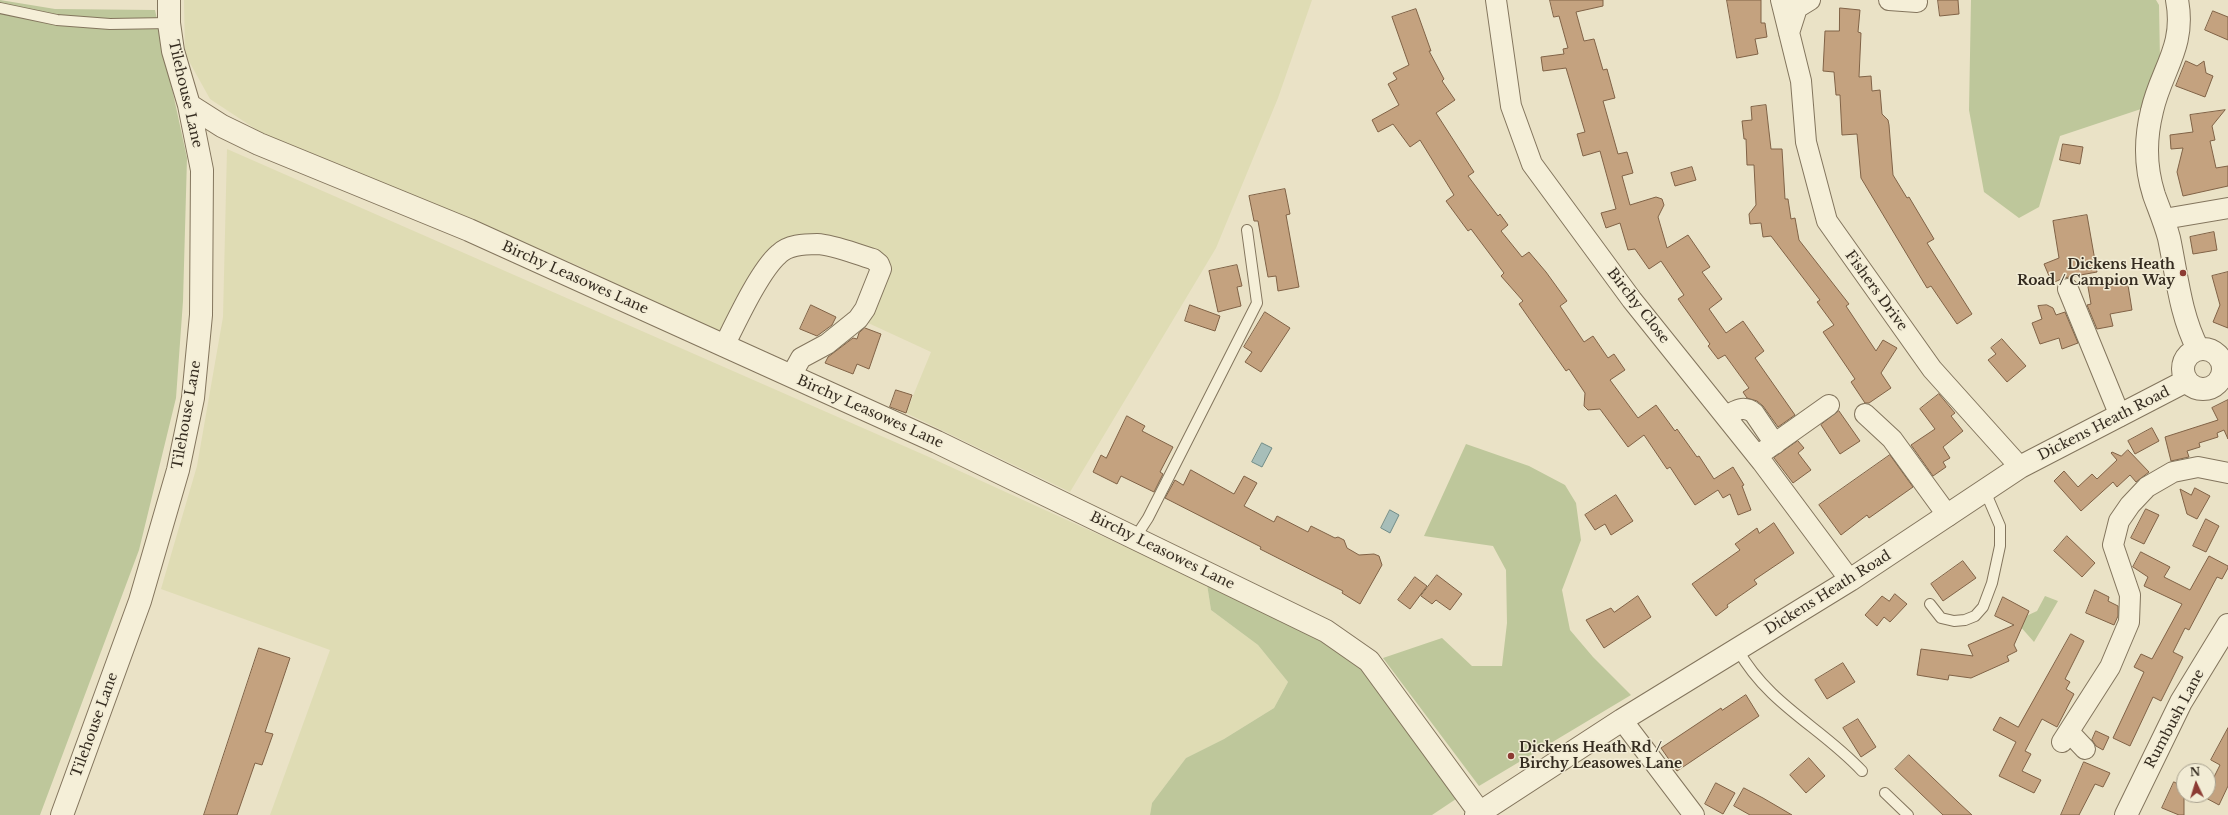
<!DOCTYPE html>
<html>
<head>
<meta charset="utf-8">
<style>
	body { margin:0 }
	#map { position:relative; width:2228px; height:815px; overflow:hidden; background:#eae2c6; font-family:"Libre Baskerville",serif }
	canvas { display:block }
	.north { position:absolute; left:2176px; top:763px; width:40px; height:40px; box-sizing:border-box; background:#f2ecd5; border:1px solid #a69f8d; border-radius:50%; rotate:356deg; font-size:11px; font-weight:700; line-height:16px; text-align:center; color:#352c20 }
	.north::after { content:''; display:block; margin:auto; width:14px; height:18px; background:#8c3b33; clip-path:polygon(50% 0,100% 100%,50% 72%,0 100%) }
</style>
</head>
<body>
<div id="map">
<canvas width="2228" height="815"></canvas>
<div class="north">N</div>
</div>
<script>
const c = document.querySelector('canvas').getContext('2d');
c.lineJoin = 'round';
function paint(path, color) { c.fillStyle = color; c.fill(path, 'evenodd'); }
function stroke(path, color, width, dash) { c.strokeStyle = color; c.lineWidth = width; c.lineCap = dash ? 'butt' : 'round'; c.setLineDash(dash || []); c.stroke(path); }
function drawText(font, color, halo, rows, align = 'center') {
  c.font = font + ' "Libre Baskerville",serif'; c.lineWidth = 3; c.setLineDash([]); c.textBaseline = 'middle'; c.strokeStyle = halo; c.fillStyle = color; for (const [text, x, y, turn = 0] of rows) {
    c.save(); c.translate(x, y); c.rotate((+turn || 0) * Math.PI / 180); c.textAlign = isNaN(turn) ? turn : align; if (halo) c.strokeText(text, 0, 0); c.fillText(text, 0, 0); c.restore();
  }
}
const farmland = new Path2D(`
	M184,0H1312L1278,98L1216,248L1070,492L906,413L931,352L866,322L888,259L816,239L778,244L724,337L581,267L263,134L210,99L185,54Z
	M227,149L929,457L1207,584L1211,610L1258,645L1288,682L1274,708L1224,739L1186,758L1152,803L1150,815H270L330,650L161,589L197,466L223,317Z`);
const green = new Path2D(`
	M0,0L55,9L155,10L187,158L183,301L176,398L139,550L40,815H0Z
	M1971,0H2156L2159,5L2160,61L2144,108L2060,136L2039,207L2019,218L1984,192L1969,110Z
	M1466,444L1529,466L1565,485L1576,503L1581,540L1562,590L1570,630L1593,657L1631,695L1479,786L1383,658L1442,638L1472,666H1502L1507,623L1506,570L1493,546L1424,536Z
	M1207,584L1354,657L1459,797L1432,815H1150L1152,803L1186,758L1224,739L1274,708L1288,682L1258,645L1211,610Z
	M2045,596L2058,601L2034,642L2019,625L2024,617L2037,611Z`);
const water = new Path2D(`
	M1262,443L1272,448L1262,467L1252,462Z
	M1390,510L1399,515L1390,533L1381,528Z`);
const building = new Path2D(`
	M1550,0H1603V6L1576,12L1584,41L1594,39L1603,70L1607,69L1615,98L1603,101L1618,154L1627,152L1633,173L1622,176L1630,205L1656,197L1662,199L1664,205L1658,217L1667,248L1688,235L1710,267L1702,272L1722,299L1709,309L1726,333L1743,321L1764,351L1755,358L1795,415L1778,427L1763,406L1757,401L1747,398L1743,392L1749,388L1725,355L1718,359L1708,346L1710,344L1678,299L1684,295L1661,261L1649,269L1635,249L1628,250L1620,223L1606,228L1601,213L1616,209L1600,151L1583,156L1577,134L1585,132L1566,68L1543,71L1541,57L1564,54L1563,49L1568,48L1559,16L1554,17Z
	M1727,0H1761V23H1765L1767,37L1755,39L1758,54L1737,58Z
	M1938,0H1958L1959,14L1940,16Z
	M1840,8L1860,10L1858,32L1861,33L1859,77L1871,76L1872,91L1880,90L1882,114L1888,120L1889,125L1893,175L1907,198L1909,197L1934,239L1927,243L1972,314L1957,324L1931,286L1927,288L1861,178L1857,134L1842,135L1840,95H1836L1834,72L1823,71L1825,31H1839Z
	M1416,9L1431,51H1429L1444,79L1442,81L1455,100L1436,113L1474,172L1468,176L1498,216L1500,214L1508,225L1501,231L1522,257L1529,252L1546,272L1567,301L1560,306L1584,342L1593,336L1608,358L1614,354L1625,370L1610,380L1638,418L1656,405L1675,431L1677,429L1697,457L1699,456L1714,479L1733,467L1744,485L1742,486L1751,510L1738,515L1730,494L1723,498L1718,490L1695,505L1670,467L1667,469L1644,435L1628,447L1600,409L1588,410L1584,406L1585,393L1569,369L1566,371L1519,304L1523,301L1501,276L1504,273L1471,229L1468,231L1446,201L1454,195L1420,140L1410,147L1393,124L1378,132L1372,120L1399,105L1388,84L1397,79L1393,73L1409,65L1392,17Z
	M2213,11L2228,17V40L2205,30Z
	M2186,61L2197,66L2204,61L2206,73L2213,76L2205,97L2176,86Z
	M1766,105L1771,149H1782L1785,199H1788L1791,219L1795,218L1799,240L1849,304L1846,306L1876,351L1883,340L1897,348L1881,373L1891,388L1869,403H1865L1851,382L1855,379L1823,332L1834,325L1817,302L1820,300L1771,236L1763,237L1761,223L1750,224L1749,214L1756,205L1754,165H1747L1746,139H1744L1742,121L1752,120L1751,107Z
	M2225,110L2212,126L2215,140L2210,141L2216,168L2228,166V186L2183,196L2177,172L2183,148L2171,149L2170,135L2193,132L2190,115Z
	M2063,144L2083,147L2080,164L2060,160Z
	M1692,167L1696,180L1675,186L1671,173Z
	M1285,189L1290,214L1286,215L1299,287L1278,291L1276,276L1268,277L1258,221H1254L1249,196Z
	M2087,215L2097,272L2064,278L2052,283L2044,264L2059,258L2053,221Z
	M2214,232L2217,250L2193,254L2190,237Z
	M1237,265L1242,286L1237,287L1241,306L1218,312L1209,271Z
	M2228,272V328L2213,322L2220,305L2212,276Z
	M2127,279L2132,310L2110,314L2113,326L2097,329L2087,305L2091,304L2088,287Z
	M811,305L836,317L832,325L817,336L800,329Z
	M1190,305L1220,316L1215,331L1185,321Z
	M2047,305L2053,308L2056,315L2065,312L2078,343L2062,349L2059,338L2040,344L2032,323L2042,319L2038,306Z
	M1265,312L1290,328L1261,372L1245,362L1252,352L1244,347Z
	M865,328L881,334L869,369L857,364L853,374L825,363L828,357L853,338L857,339L859,333Z
	M2002,339L2026,366L2007,382L1988,360L1996,354L1991,348Z
	M896,390L912,395L906,413L890,407Z
	M1939,394L1955,413L1951,416L1963,431L1943,447L1950,458L1943,462L1946,467L1933,476L1911,445L1935,429L1920,409Z
	M2228,400V439L2224,430L2217,433L2218,437L2199,443L2200,447L2187,451L2189,457L2171,461L2165,437L2218,420L2212,408Z
	M1839,411L1860,441L1840,454L1821,425Z
	M1127,416L1145,426L1142,431L1173,447L1160,472L1163,474L1154,492L1121,476L1117,484L1093,472L1101,455L1106,458Z
	M2152,428L2159,441L2135,454L2128,441Z
	M1798,441L1804,448L1798,453L1811,470L1793,483L1774,458Z
	M2128,450L2149,472L2136,482L2130,475L2117,487L2113,482L2081,511L2054,481L2064,471L2078,487L2092,474L2097,479L2117,460L2111,453L2112,452L2121,456Z
	M1890,455L1913,487L1869,518L1867,515L1841,535L1819,505Z
	M1191,470L1234,494L1244,476L1257,483L1244,506L1274,522L1277,516L1308,532L1311,526L1335,538L1338,537L1344,540L1347,548L1359,555L1374,554L1379,556L1382,565L1360,604L1342,593L1343,591L1260,549L1261,547L1165,498L1175,480L1183,485Z
	M2195,488L2210,496L2197,519L2187,514L2180,489L2191,495Z
	M1616,495L1633,521L1611,535L1605,524L1595,530L1585,515Z
	M2146,509L2159,515L2144,544L2131,538Z
	M2206,519L2219,526L2206,552L2193,546Z
	M1774,523L1794,553L1754,580L1757,584L1727,605L1728,607L1716,616L1692,584L1740,550L1735,544L1757,528L1759,533Z
	M2067,536L2095,563L2082,577L2054,551Z
	M2141,552L2170,567L2164,577L2190,590L2209,556L2228,566V568L2222,579L2217,577L2189,630L2185,628L2173,652L2183,657L2161,701L2153,697L2130,746L2113,738L2144,672L2134,667L2141,654L2152,659L2182,604L2144,586L2148,577L2133,567Z
	M1963,561L1976,578L1943,601L1931,584Z
	M1437,575L1462,594L1450,610L1436,600L1432,604L1421,596Z
	M1415,577L1427,586L1410,609L1398,600Z
	M2095,590L2109,597L2108,601L2118,606V616L2114,625L2086,613Z
	M1895,594L1907,604L1890,622L1884,617L1877,626L1865,615L1882,596L1889,601Z
	M1638,596L1651,617L1604,648L1586,620L1611,608L1614,612Z
	M2003,597L2029,611L2014,645L2017,651L2007,656L2009,661L1971,678L1949,675L1948,680L1917,675L1921,649L1973,656L1968,645L2014,625L1995,616Z
	M2071,634L2084,641L2065,679L2070,682L2066,689L2074,694L2057,727L2042,719L2025,751L2031,754L2022,771L2041,780L2034,793L1999,776L2016,742L1993,730L2000,717L2018,727Z
	M259,648L290,658L265,732L273,734L262,765L255,763L237,815H204Z
	M1843,663L1855,682L1827,699L1815,680Z
	M1746,695L1759,716L1677,771L1661,748L1721,708L1722,710Z
	M1858,719L1876,747L1861,757L1843,728Z
	M2228,728V786L2219,805L2204,797L2208,795V789L2220,765L2211,760Z
	M2096,731L2109,737L2103,750L2096,746L2092,740Z
	M1909,755L1958,802L1972,815H1943L1895,769Z
	M1809,758L1825,776L1806,793L1790,775Z
	M2084,762L2110,773L2103,787L2095,784L2079,815H2061Z
	M2174,782L2184,787V815H2179L2162,808Z
	M1716,783L1735,793L1723,814L1705,804Z
	M1744,788L1763,798L1792,815H1750L1734,806Z`);
const service = new Path2D(`
	M0,8L57,20L110,24L169,23
	M1135,538L1148,518L1257,303L1247,230
	M1930,604L1941,618L1954,621L1965,620L1975,616L1983,607L1992,583L2000,546V526L1985,491
	M1738,650C1769,705 1821,727 1862,771
	M1885,793L1908,815`);
const minor = new Path2D(`
	M1496,0L1511,106L1532,164L1632,300L1762,462L1850,580
	M1781,0L1801,81L1806,142L1827,221L1932,369L2020,467
	M1889,0L1917,2
	M1789,33L1797,8L1810,0
	M2164,219L2228,208
	M2068,289L2120,416
	M724,346C736,322 760,270 779,254C788,245 804,244 817,244C835,245 855,254 873,259L879,264L881,269L865,309L858,319L827,344L801,358L791,376
	M1865,414L1892,439L1948,516
	M1726,416C1736,410 1744,405 1754,413L1775,444
	M1757,456L1829,405
	M1622,720L1694,815
	M2069,732L2085,749
	M2062,742L2110,667L2129,622L2130,595L2113,545L2119,521L2130,505L2147,487L2173,472L2198,467L2228,473`);
const tertiary = new Path2D(`
	M2177,0C2186,47 2161,70 2152,111C2145,139 2145,167 2154,195C2159,209 2165,223 2169,238C2177,276 2180,314 2198,349
	M189,105L222,126L259,144L469,230L937,442L1326,631L1369,661L1480,813
	M2183 369a20 20 0 1 1 40 0a20 20 0 1 1-40 0Z
	M62,815L140,601L178,470L193,398L201,315L202,170L189,105L173,51L169,23V0
	M1476,815L1622,720L1850,580L2020,467L2186,381
	M2126,815L2181,702L2228,625`);
const markers = [
	[2183,273,4,"#8c3b33"],
	[1511,756,4,"#8c3b33"]
];
const streetNames = [
	["Tilehouse Lane",185,94,77],
	["Birchy Leasowes Lane",575,278,24],
	["Fishers Drive",1876,291,54],
	["Birchy Close",1638,306,52],
	["Birchy Leasowes Lane",870,412,24],
	["Tilehouse Lane",187,415,-80],
	["Dickens Heath Road",2104,424,-27],
	["Birchy Leasowes Lane",1162,551,26],
	["Dickens Heath Road",1828,593,-32],
	["Rumbush Lane",2175,719,-62],
	["Tilehouse Lane",95,725,-70]
];
const poiNames = [
	["Dickens Heath",2175,265],
	["Road / Campion Way",2175,281],
	["Dickens Heath Rd /",1519,748,"left"],
	["Birchy Leasowes Lane",1519,764,"left"]
];
paint(farmland, '#dfdcb4');
paint(green, '#bec79b');
paint(water, '#a7beb9');
stroke(water, '#6f8b87', 1);
paint(building, '#c4a27f');
stroke(building, '#806246', 1);
stroke(service, '#83755d', 12);
stroke(minor, '#83755d', 22);
stroke(tertiary, '#83755d', 24);
stroke(service, '#f5efd8', 10);
stroke(minor, '#f5efd8', 20);
stroke(tertiary, '#f5efd8', 22);
for (const [x, y, r, color] of markers) { const dot = new Path2D(); dot.arc(x, y, r, 0, 2 * Math.PI); c.fillStyle = color; c.fill(dot); stroke(dot, '#f2ecd5', 1.5); }
drawText('14px', '#352c20', '#f2ecd5', streetNames);
drawText('bold 14px', '#352c20', '#f2ecd5', poiNames, 'right');
</script>
</body>
</html>
